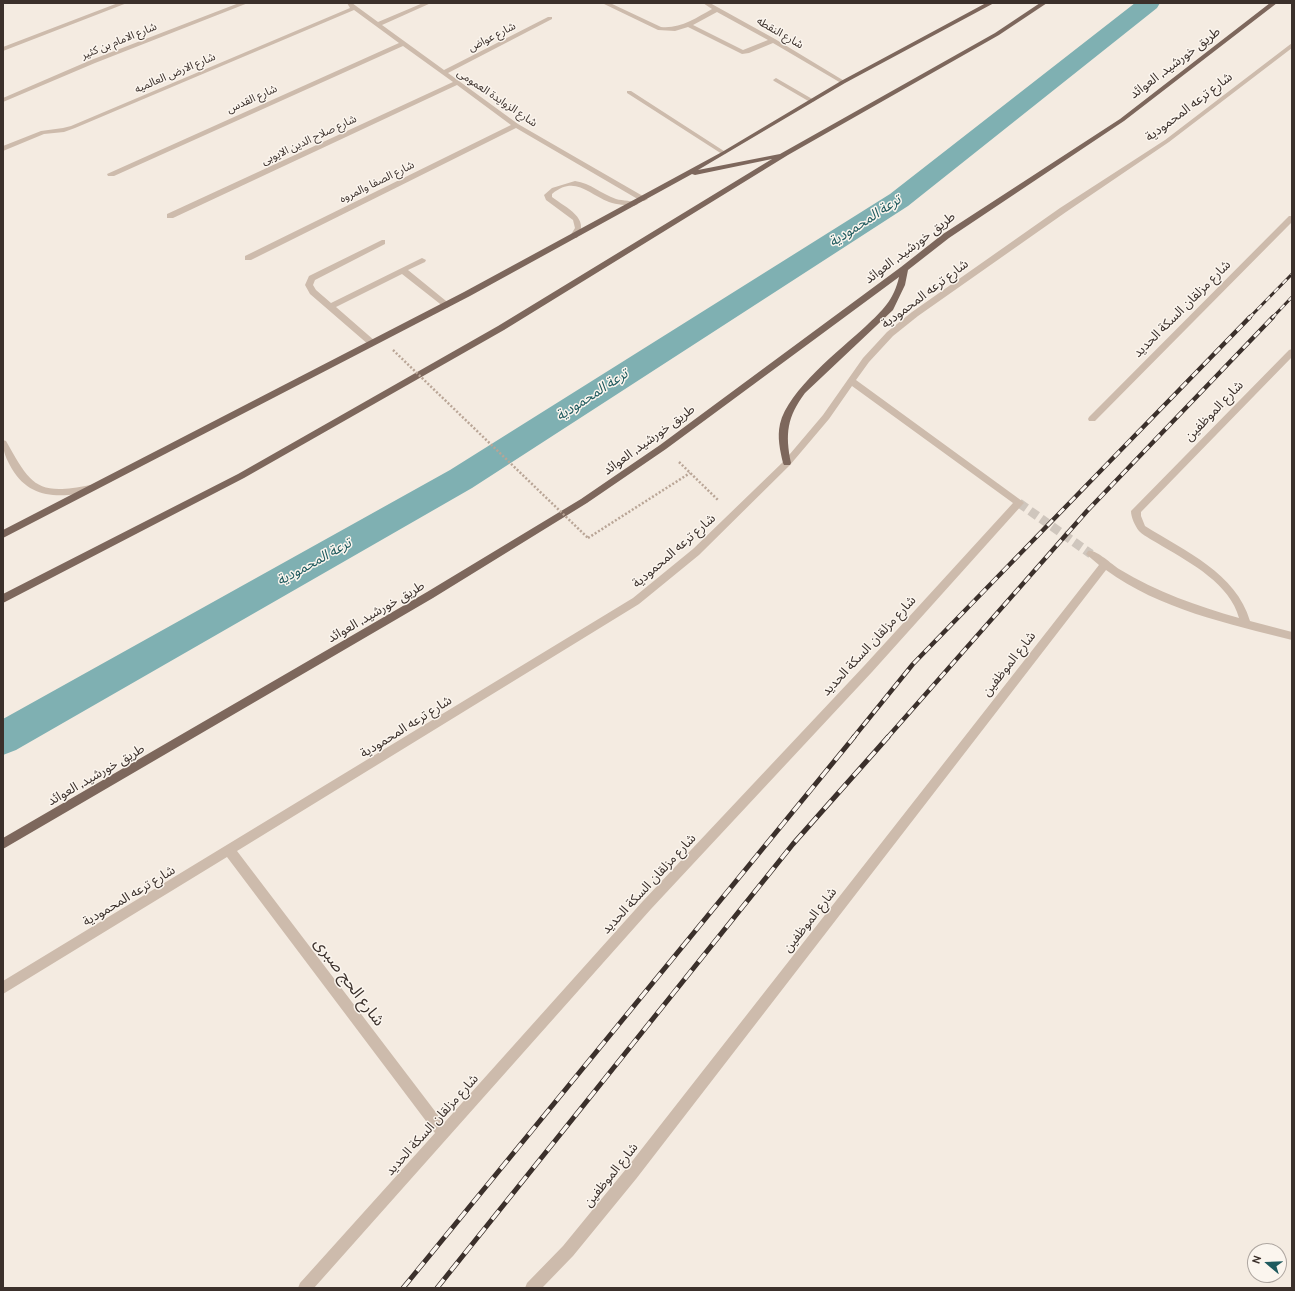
<!DOCTYPE html>
<html>
<head>
<meta charset="utf-8">
<style>
	body { margin:0 }
	#map { position:relative; width:1295px; height:1291px; overflow:hidden; background:#f4ebe1; font-family:Cabin,sans-serif }
	canvas { display:block }
	.frame { position:absolute; inset:0; border:4px solid #3b302b; pointer-events:none }
	.north { position:absolute; left:1247px; top:1243px; width:40px; height:40px; box-sizing:border-box; background:#fbf5ee; border:1px solid #aea6a0; border-radius:50%; rotate:289deg; font-size:11px; font-weight:700; line-height:16px; text-align:center; color:#3b302b }
	.north::after { content:''; display:block; margin:auto; width:14px; height:18px; background:#1f5a5e; clip-path:polygon(50% 0,100% 100%,50% 72%,0 100%) }
</style>
</head>
<body>
<div id="map">
<canvas width="1295" height="1291"></canvas>
<div class="frame"></div>
<div class="north">N</div>
</div>
<script>
const c = document.querySelector('canvas').getContext('2d');
c.lineJoin = 'round';
function paint(path, color) { c.fillStyle = color; c.fill(path, 'evenodd'); }
function stroke(path, color, width, dash) { c.strokeStyle = color; c.lineWidth = width; c.lineCap = dash ? 'butt' : 'round'; c.setLineDash(dash || []); c.stroke(path); }
function drawText(font, color, halo, rows, align = 'center') {
  c.font = font + ' Cabin,"Noto Sans Arabic",sans-serif'; c.lineWidth = 3; c.setLineDash([]); c.textBaseline = 'middle'; c.strokeStyle = halo; c.fillStyle = color; for (const [text, x, y, turn = 0] of rows) {
    c.save(); c.translate(x, y); c.rotate((+turn || 0) * Math.PI / 180); c.textAlign = isNaN(turn) ? turn : align; if (halo) c.strokeText(text, 0, 0); c.fillText(text, 0, 0); c.restore();
  }
}
const canal = new Path2D(`
	M1135,3H1160L1157,8L908,206L472,488L16,750L3,755V719L450,470L890,194Z`);
const minorTunnel = new Path2D(`
	M1019,503L1091,554`);
const path = new Path2D(`
	M679,462L718,500
	M588,538L690,473`);
const minor = new Path2D(`
	M118,3H127L3,51V47Z
	M239,3H248L95,63L3,102V98L91,60Z
	M347,3H352L378,22L423,3H431L382,25L444,70L548,17H552V19L448,73L518,124L648,199L644,201H641L516,128L251,260H245V256L511,125L457,85L173,218H167V214L453,82L403,46L114,176H108L107,174L399,43L354,10L75,128L64,132L44,134L3,151V146L41,131L63,128L71,126L350,8Z
	M602,3H610L661,27C680,29 696,18 712,9L703,3H710L775,39L846,82L841,83L773,43L749,53L742,54L688,27L675,31L658,30ZM717,12L768,40L743,50L693,25Z
	M1292,43V48L1169,142L1066,212L918,316L893,336L869,362L856,380L1022,501L1024,503L1022,505L872,672L651,909L314,1288H298L300,1283L435,1133L227,857L3,994V981L633,598L693,549L784,461L823,415L863,358L887,332L912,312L1060,208L1165,140ZM852,386L1013,503L864,666L643,901L444,1123L237,851L639,604L699,555L790,465L829,419Z
	M776,78L814,100L815,101L810,102L774,81L773,80Z
	M627,91H631L727,153L722,154L627,93Z
	M575,181C591,183 601,194 616,199C623,201 632,200 638,204L634,206C626,205 617,205 609,202C588,194 575,175 552,194V197C566,208 591,218 577,238H571L570,236L575,228L573,220L546,200L544,195L552,188Z
	M1289,216H1292V222L1095,421H1089L1088,419L1089,417Z
	M382,240H385V244L315,280L313,285L316,290L331,303L422,258L426,260L425,262L408,270L451,305L447,308L444,307L402,274L336,307L375,341V345H369L310,294L305,285L309,276Z
	M1292,349V357L1141,512V516L1145,526C1185,551 1236,573 1250,621L1292,632V640C1229,624 1159,609 1106,570L636,1179L573,1256L542,1288H525L527,1283L563,1246L626,1169L1099,565L1086,554L1088,551C1096,549 1111,564 1119,569C1157,592 1197,606 1239,618C1230,584 1191,563 1162,546C1155,541 1145,537 1139,531C1135,526 1131,517 1131,511L1289,350Z
	M3,440L6,441C31,485 36,496 90,485L95,488C91,493 83,493 77,494C50,498 27,494 12,469C6,458 3,453 3,440Z`);
const major = new Path2D(`
	M986,3H994L845,83L698,170L780,154L995,33L1040,3H1047L999,35L788,155L504,330L244,478L3,603V594L238,474L498,326L772,159L695,175L692,174L470,296L3,538V530L464,292L722,152L841,81Z
	M1270,3H1277L1124,121L949,238L908,270L905,285L893,310L805,393C787,417 785,434 791,463L790,465H784L783,463C780,450 777,437 780,424C788,390 840,350 866,326C882,311 894,300 899,277L666,449L587,503L433,598L3,849V838L427,592L581,499L660,445L901,267L943,234L1120,119Z`);
const railFar2 = new Path2D(`
	M1249,318L1292,274
	M1272,318L1292,297`);
const railFar1 = new Path2D(`
	M853,738L913,664L1250,317
	M887,738L1087,511L1273,317`);
const rail = new Path2D(`
	M403,1288L854,737
	M437,1288L793,844L888,737`);
const pathBridge = new Path2D(`
	M393,350L588,538`);
const farStreetnames = [
	["شارع النقطه",780,33,30],
	["شارع عواض",492,37,-27],
	["شارع الامام بن كثير",119,41,-22],
	["شارع الارض العالميه",175,73,-23],
	["شارع الزوايدة العمومى",497,98,34],
	["شارع القدس",252,99,-24],
	["شارع صلاح الدين الايوبى",309,140,-25],
	["شارع الصفا والمروه",377,182,-26]
];
const streetNames = [
	["طريق خورشيد, العوائد",1175,63,-37],
	["شارع ترعه المحمودية",1189,107,-37],
	["طريق خورشيد, العوائد",910,248,-37],
	["شارع ترعه المحمودية",925,294,-37],
	["شارع مزلقان السكة الحديد",1182,309,-45],
	["شارع الموظفين",1214,411,-46],
	["طريق خورشيد, العوائد",649,440,-36],
	["شارع ترعه المحمودية",674,551,-41],
	["طريق خورشيد, العوائد",376,612,-30],
	["شارع مزلقان السكة الحديد",869,646,-47],
	["شارع الموظفين",1009,664,-52],
	["شارع ترعه المحمودية",406,727,-32],
	["طريق خورشيد, العوائد",96,775,-30],
	["شارع مزلقان السكة الحديد",649,884,-47],
	["شارع ترعه المحمودية",129,896,-31],
	["شارع الموظفين",810,920,-52],
	["شارع مزلقان السكة الحديد",432,1125,-48],
	["شارع الموظفين",611,1175,-51]
];
const waterNames = [
	["ترعة المحمودية",865,221,-33],
	["ترعة المحمودية",592,395,-33],
	["ترعة المحمودية",314,562,-29]
];
const nearStreetnames = [
	["شارع الحج صبرى",349,982,53]
];
paint(canal, '#7fb0b2');
stroke(minorTunnel, '#cfc6bd', 9, [9, 4.5]);
stroke(path, '#b9a596', 2.5, [2, 2]);
paint(minor, '#cdbbac');
paint(major, '#7d675c');
stroke(railFar2, '#3b302b', 3);
stroke(railFar1, '#3b302b', 4.5);
stroke(rail, '#3b302b', 5);
stroke(railFar2, '#fbf5ee', 2, [6]);
stroke(railFar1, '#fbf5ee', 3, [8]);
stroke(rail, '#fbf5ee', 3.5, [11]);
stroke(pathBridge, '#b9a596', 2.5, [2, 2]);
drawText('11px', '#3b302b', '#fbf5ee', farStreetnames);
drawText('13px', '#3b302b', '#fbf5ee', streetNames);
drawText('italic 14px', '#1f5a5e', '#fbf5ee', waterNames);
drawText('16px', '#3b302b', '#fbf5ee', nearStreetnames);
</script>
</body>
</html>
